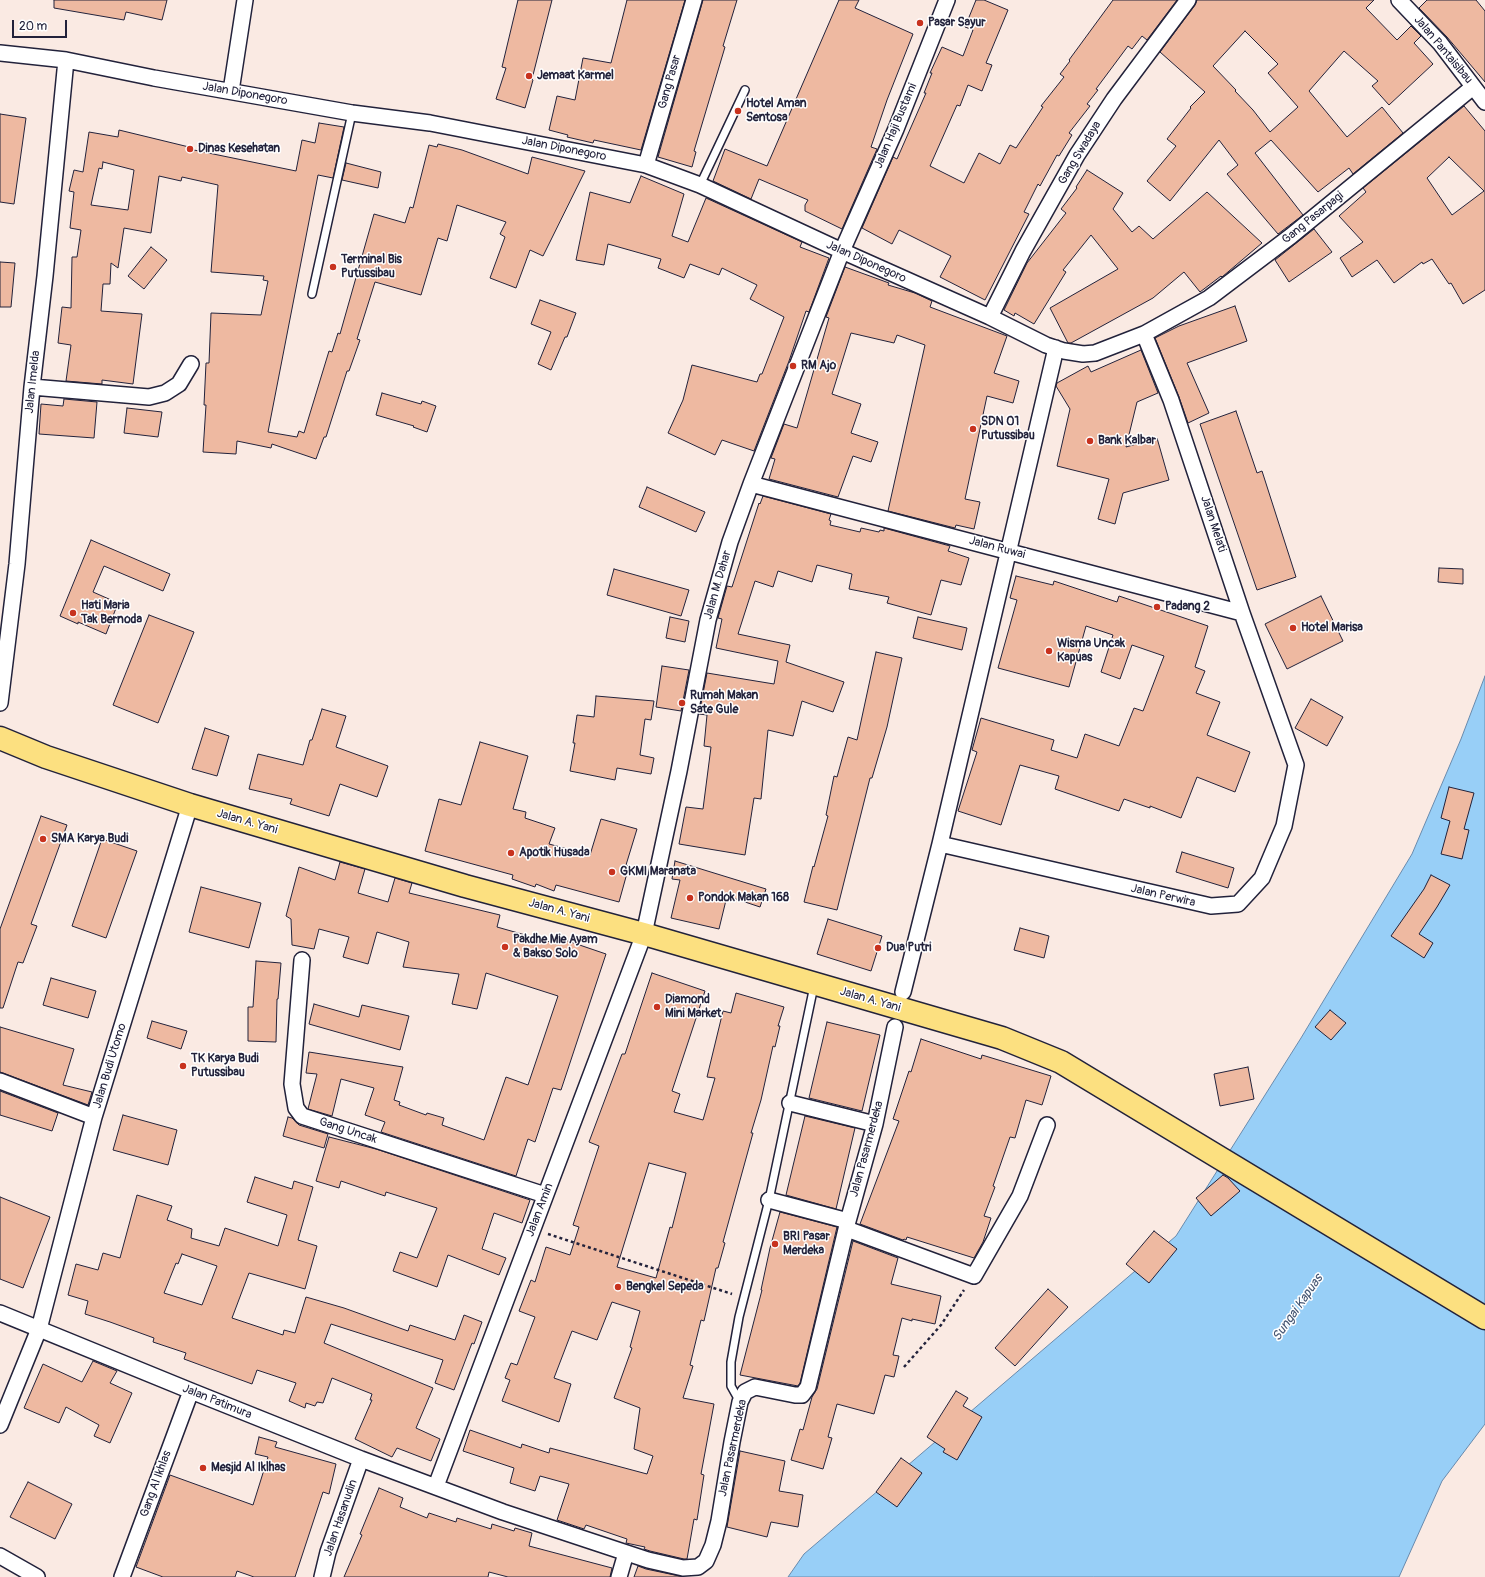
<!DOCTYPE html>
<html>
<head>
<meta charset="utf-8">
<style>
  body { margin:0 }
  #map { position:relative; width:1485px; height:1577px; overflow:hidden; background:#faeae3; font-family:Pangolin,sans-serif }
  canvas { display:block }
  .scale { position:absolute; left:12px; top:20px; width:55px; height:18px; box-sizing:border-box; border:2px solid #22223b; border-top:0; padding-left:5px; font-size:12px; line-height:14px; white-space:nowrap; color:#22223b; -webkit-text-stroke:3px #fff; paint-order:stroke }
</style>
</head>
<body>
<div id="map">
<canvas width="1485" height="1577"></canvas>
<div class="scale">20 m</div>
</div>
<script>
const c = document.querySelector('canvas').getContext('2d');
c.lineJoin = 'round';
function fill(path, color) {
  c.fillStyle = color;
  c.fill(path, 'evenodd');
}
function shape(rows) {
  const path = new Path2D();
  for (const r of rows) {
    path.moveTo(r[0], r[1]);
    for (let i = 2; i < r.length; i += 2) path.lineTo(r[i], r[i + 1]);
  }
  return path;
}
function strokePath(path, color, width, dash) {
  c.strokeStyle = color;
  c.lineWidth = width;
  c.lineCap = dash ? 'butt' : 'round';
  c.setLineDash(dash || []);
  c.stroke(path);
}
function label(font, color, halo, rows, align = 'center') {
  c.font = font + ' Pangolin,sans-serif';
  c.lineWidth = 3;
  c.setLineDash([]);
  c.textBaseline = 'middle';
  c.strokeStyle = halo;
  c.fillStyle = color;
  for (const [text, x, y, turn = 0] of rows) {
    c.save();
    c.translate(x, y);
    c.rotate((+turn || 0) * Math.PI / 180);
    c.textAlign = isNaN(turn) ? turn : align;
    if (halo) c.strokeText(text, 0, 0);
    c.fillText(text, 0, 0);
    c.restore();
  }
}
const water = shape([
  [1485,676,1485,1424,1442,1481,1399,1577,788,1577,804,1554,1176,1236,1301,1038,1412,854,1461,739,1485,676]
]);
fill(water, '#98cff7');
strokePath(water, '#698aac', 1);
const building = shape([
  [54,0,167,0,162,20,126,12,124,20,54,8,54,0],
  [518,0,552,0,532,79,533,80,525,108,496,99,506,68,502,67,518,0],
  [627,0,685,0,641,150,594,140,593,143,567,137,568,135,549,130,557,96,575,100,583,58,611,63,627,0],
  [703,0,737,0,723,46,725,47,694,151,696,152,692,167,658,157,703,0],
  [839,0,859,0,855,8,913,34,887,100,871,147,877,149,842,229,805,211,805,205,808,200,759,179,751,199,713,181,725,149,767,166,839,0],
  [976,0,984,0,1008,10,986,63,992,65,982,91,968,85,960,106,957,105,930,166,964,183,979,153,1000,164,1010,145,1016,148,1043,107,1041,106,1064,77,1060,74,1070,61,1069,60,1113,0,1177,0,1147,40,1142,36,1132,49,1128,46,1096,89,1098,90,1087,104,1090,106,1069,133,1072,135,1059,156,1057,155,1040,186,1038,184,1024,212,1029,214,985,300,940,277,951,256,899,230,892,244,862,228,893,157,897,159,926,93,924,93,932,73,930,73,942,47,963,56,973,30,965,27,976,0],
  [1197,0,1374,0,1366,8,1397,40,1411,26,1421,36,1414,43,1433,64,1389,105,1372,86,1378,81,1344,51,1309,91,1347,137,1382,107,1403,133,1353,174,1349,168,1318,192,1271,140,1255,153,1303,215,1278,234,1227,174,1238,165,1219,140,1170,201,1147,181,1176,146,1167,139,1191,108,1190,107,1205,92,1160,52,1195,5,1197,0],
  [1245,31,1278,64,1268,73,1298,107,1270,132,1253,110,1235,91,1236,90,1213,66,1245,31],
  [1427,0,1476,0,1485,11,1485,82,1447,37,1419,8,1427,0],
  [1464,106,1485,131,1485,290,1463,304,1451,283,1449,284,1432,259,1423,264,1422,262,1394,283,1377,260,1352,277,1340,258,1363,242,1339,216,1366,192,1363,188,1464,106],
  [1449,157,1484,191,1452,215,1427,178,1449,157],
  [0,114,26,118,14,204,0,202,0,114],
  [319,123,344,127,333,178,318,175,268,432,297,437,299,431,304,433,329,351,332,352,338,333,340,334,374,214,405,223,410,207,413,208,429,145,437,147,438,144,462,150,528,174,532,157,585,171,543,256,530,250,516,288,490,278,505,237,500,234,506,222,457,205,447,241,438,238,421,295,375,282,357,339,360,340,349,371,347,371,326,437,324,437,316,459,272,444,271,448,237,441,236,454,203,452,206,405,204,405,206,363,209,363,211,313,261,315,268,281,263,280,264,276,211,272,218,185,182,177,181,181,159,176,151,233,124,228,118,268,111,263,110,284,103,284,101,311,142,314,133,384,102,380,102,384,66,381,71,345,58,343,62,307,71,308,72,257,77,257,81,230,70,228,74,192,69,191,74,170,83,172,89,132,118,137,119,130,189,147,189,149,296,171,302,140,315,143,319,123],
  [103,162,134,170,128,210,91,205,99,168,102,169,103,162],
  [346,163,381,172,378,188,342,180,346,163],
  [1087,170,1123,193,1113,209,1132,232,1139,226,1153,239,1207,192,1262,243,1222,277,1221,276,1200,292,1184,272,1153,298,1071,343,1068,343,1050,308,1118,269,1091,235,1063,270,1066,272,1034,324,1015,313,1014,316,1004,310,1027,263,1066,213,1061,209,1077,188,1076,187,1087,170],
  [641,176,684,194,672,236,688,242,706,198,802,242,800,247,829,258,809,312,806,311,789,361,754,451,722,440,715,455,668,433,683,400,692,365,757,382,760,374,762,374,784,317,750,299,757,285,722,268,719,275,690,264,684,278,658,268,661,259,608,244,604,265,576,260,590,192,630,203,641,176],
  [1314,229,1332,252,1289,282,1275,260,1314,229],
  [151,247,167,260,144,289,128,276,151,247],
  [0,262,15,263,11,307,0,307,0,262],
  [845,267,889,283,888,285,915,293,932,301,930,307,1007,336,994,373,1019,381,1013,403,987,396,965,499,980,502,974,529,956,525,955,528,888,511,925,345,897,335,894,343,851,333,832,394,861,404,851,433,878,442,871,462,853,456,838,497,769,479,775,459,771,458,784,424,797,428,829,318,826,317,845,267],
  [540,300,576,313,567,337,565,337,551,370,538,364,551,332,531,324,540,300],
  [1235,306,1247,341,1187,363,1209,413,1188,423,1179,397,1155,338,1179,326,1235,306],
  [1141,350,1158,393,1137,402,1126,447,1157,438,1169,480,1123,493,1115,524,1098,519,1109,479,1057,466,1070,409,1056,386,1057,383,1088,366,1091,372,1141,350],
  [382,393,421,404,422,401,436,406,427,432,413,427,414,426,376,415,382,393],
  [64,399,97,402,94,438,39,434,41,404,63,406,64,399],
  [127,408,162,412,158,437,124,433,127,408],
  [1236,411,1257,473,1262,471,1296,577,1257,590,1200,424,1236,411],
  [647,487,705,512,696,532,639,507,647,487],
  [763,496,831,514,829,520,831,521,830,525,860,532,861,528,879,532,880,530,884,531,884,528,950,546,948,551,969,558,961,585,941,580,931,615,887,603,889,597,849,589,852,574,817,565,812,582,778,571,773,587,755,581,738,634,790,645,786,662,844,682,833,712,802,701,793,736,768,730,761,799,754,798,745,855,679,844,686,807,703,809,711,747,704,746,707,715,699,714,707,673,774,684,778,661,716,648,722,619,718,618,727,586,732,587,759,503,760,504,763,496],
  [91,540,170,574,163,591,104,566,93,592,118,603,106,634,78,622,78,624,60,616,91,540],
  [1439,568,1463,569,1463,584,1438,582,1439,568],
  [614,569,689,590,681,616,607,595,614,569],
  [1016,576,1053,585,1054,581,1117,602,1119,596,1208,626,1195,667,1205,671,1196,693,1220,702,1207,735,1250,752,1235,792,1197,777,1181,818,1150,806,1150,808,1124,799,1119,811,1055,789,1059,776,1020,765,1001,825,958,811,977,752,972,750,981,718,1054,740,1051,750,1077,758,1085,734,1119,746,1134,708,1143,711,1164,656,1132,645,1120,679,1101,672,1113,635,1086,626,1069,687,998,668,1017,600,1010,598,1016,576],
  [1321,596,1343,641,1287,669,1265,624,1321,596],
  [149,615,194,632,158,723,113,705,149,615],
  [670,617,689,621,685,642,666,638,670,617],
  [918,617,967,628,962,650,913,638,918,617],
  [876,652,902,658,887,727,872,778,870,778,837,910,804,902,813,866,814,867,828,816,826,815,834,776,837,777,848,737,857,740,876,652],
  [662,666,689,670,681,711,656,707,662,666],
  [596,696,654,701,651,720,645,719,640,755,654,758,651,774,617,768,615,780,570,771,575,743,573,743,577,715,594,717,596,696],
  [1311,699,1343,717,1327,746,1295,728,1311,699],
  [322,709,346,716,336,747,388,766,377,797,340,784,329,816,290,804,292,799,249,789,258,754,303,765,310,740,312,740,322,709],
  [205,728,229,736,217,776,192,769,205,728],
  [480,742,528,756,513,809,526,812,525,818,555,828,549,844,590,855,601,819,637,829,626,865,629,866,619,902,556,885,554,891,536,884,535,887,512,879,513,875,425,851,439,799,461,805,480,742],
  [1449,787,1474,793,1464,829,1469,830,1462,859,1441,854,1450,821,1441,818,1449,787],
  [41,816,67,825,31,924,37,926,23,963,18,962,3,1008,0,1008,0,929,41,816],
  [102,839,137,851,106,938,72,926,102,839],
  [1182,852,1234,868,1228,888,1176,872,1182,852],
  [675,861,766,889,760,907,727,896,719,929,671,918,680,880,672,879,675,861],
  [340,862,365,869,358,893,388,902,395,878,412,883,409,893,500,915,497,927,557,944,559,938,606,954,561,1090,553,1088,535,1142,528,1139,516,1176,381,1132,385,1122,365,1115,374,1088,341,1079,332,1116,308,1109,317,1074,306,1073,309,1052,403,1067,394,1100,400,1102,399,1105,426,1115,427,1113,444,1118,442,1125,484,1140,506,1077,528,1085,558,996,486,973,477,1009,452,1004,459,974,403,967,409,942,377,932,368,964,343,957,349,937,319,929,314,949,292,945,291,919,286,916,299,867,335,880,340,862],
  [1431,875,1450,885,1437,907,1419,934,1433,943,1424,958,1391,936,1424,889,1431,875],
  [201,887,261,903,249,948,189,932,201,887],
  [828,919,882,936,871,971,817,954,828,919],
  [1020,928,1049,936,1044,958,1014,950,1020,928],
  [256,961,281,963,278,999,277,999,276,1042,248,1041,248,1007,253,1007,256,961],
  [652,973,705,991,672,1091,680,1094,674,1112,703,1120,715,1078,707,1077,723,1011,731,1013,736,993,784,1007,778,1026,780,1026,775,1047,773,1046,761,1100,751,1133,753,1133,723,1242,725,1243,718,1268,716,1268,704,1321,701,1320,690,1365,693,1366,683,1398,714,1404,701,1474,704,1475,697,1520,694,1519,687,1559,684,1559,650,1551,644,1549,645,1547,626,1543,627,1539,586,1525,584,1529,557,1520,569,1484,540,1476,535,1491,510,1483,514,1468,463,1451,470,1430,521,1448,522,1444,549,1453,550,1448,647,1474,653,1456,634,1449,640,1408,614,1398,632,1348,630,1347,640,1311,612,1302,597,1340,572,1331,554,1378,571,1384,559,1422,502,1401,510,1380,505,1378,511,1363,517,1365,535,1317,519,1311,531,1280,535,1282,546,1247,570,1255,579,1227,573,1225,599,1146,589,1142,622,1054,625,1054,652,973],
  [649,1163,686,1173,672,1228,670,1227,656,1278,617,1267,649,1163],
  [51,978,96,991,88,1018,43,1005,51,978],
  [314,1004,359,1017,362,1005,409,1016,400,1050,309,1024,314,1004],
  [1330,1010,1346,1023,1331,1040,1315,1027,1330,1010],
  [152,1021,187,1031,181,1049,147,1038,152,1021],
  [827,1022,880,1035,862,1111,809,1098,827,1022],
  [0,1027,74,1049,63,1085,92,1092,88,1105,0,1072,0,1027],
  [921,1039,981,1059,982,1055,1051,1076,1042,1105,1026,1100,1015,1138,1010,1137,993,1186,995,1187,984,1216,991,1218,983,1242,974,1258,907,1237,906,1240,904,1239,903,1240,860,1224,899,1121,893,1119,909,1071,911,1072,921,1039],
  [1248,1067,1254,1099,1220,1106,1214,1074,1248,1067],
  [0,1091,58,1113,52,1131,0,1115,0,1091],
  [123,1115,177,1130,168,1165,113,1150,123,1115],
  [805,1116,855,1128,836,1209,786,1195,805,1116],
  [288,1117,292,1118,299,1125,328,1134,324,1148,283,1136,288,1117],
  [329,1137,376,1149,530,1200,522,1223,494,1213,482,1249,506,1258,499,1275,448,1255,437,1287,393,1271,400,1252,417,1258,437,1208,386,1192,385,1196,341,1181,339,1188,316,1181,329,1137],
  [1223,1175,1228,1178,1240,1191,1211,1216,1196,1198,1223,1175],
  [255,1177,292,1189,294,1181,313,1187,298,1240,317,1246,305,1289,249,1273,232,1318,283,1335,284,1330,295,1333,306,1297,344,1308,408,1331,410,1325,455,1340,464,1315,482,1322,474,1344,472,1343,454,1390,435,1383,443,1360,331,1324,324,1343,433,1388,416,1428,440,1439,431,1461,397,1448,392,1457,355,1439,372,1400,370,1400,372,1394,332,1378,323,1403,317,1402,315,1406,306,1403,305,1408,289,1401,296,1383,257,1370,252,1384,184,1359,186,1353,153,1342,154,1338,110,1322,85,1314,88,1301,68,1295,76,1264,98,1270,103,1253,120,1258,137,1195,172,1206,167,1220,192,1229,191,1238,219,1246,225,1228,278,1246,287,1215,247,1202,255,1177],
  [182,1254,217,1266,202,1305,164,1293,176,1263,178,1264,182,1254],
  [0,1197,50,1217,23,1288,0,1279,0,1197],
  [780,1212,837,1227,800,1383,798,1386,740,1375,762,1290,761,1290,770,1248,780,1212],
  [1154,1231,1177,1249,1149,1283,1126,1264,1154,1231],
  [853,1241,898,1258,891,1284,941,1296,935,1324,912,1319,912,1321,902,1318,893,1355,899,1356,894,1377,885,1375,874,1414,837,1404,828,1437,832,1438,823,1469,791,1460,800,1429,803,1430,812,1397,817,1389,853,1241],
  [1048,1289,1068,1307,1015,1366,995,1348,1048,1289],
  [93,1361,117,1371,110,1383,132,1393,110,1443,94,1436,99,1425,66,1407,59,1423,24,1408,43,1364,82,1382,93,1361],
  [956,1391,968,1398,963,1406,982,1417,957,1460,943,1452,945,1449,927,1437,956,1391],
  [259,1437,277,1442,275,1447,336,1464,329,1494,323,1492,295,1577,254,1577,237,1571,235,1577,163,1577,136,1567,170,1475,253,1505,268,1457,255,1454,259,1437],
  [740,1451,785,1461,779,1491,803,1495,798,1527,771,1522,767,1537,727,1527,740,1451],
  [901,1458,922,1473,897,1507,876,1492,901,1458],
  [28,1482,72,1504,55,1539,10,1517,28,1482],
  [379,1488,403,1498,400,1507,427,1518,429,1513,456,1522,457,1518,491,1529,492,1524,514,1531,515,1528,532,1533,529,1546,612,1568,610,1577,508,1577,489,1572,488,1577,344,1577,362,1535,360,1534,379,1488],
  [638,1566,646,1569,684,1577,634,1577,638,1566]
]);
fill(building, '#eeb9a1');
strokePath(building, '#22223b', 1);
const lane = shape([
  [700,185,745,90],
  [312,294,352,113],
  [740,1402,731,1386,731,1362,739,1317,769,1200,814,986]
]);
const street = shape([
  [1399,0,1440,43,1485,102],
  [0,53,66,60,154,78,352,113,430,123,646,165,700,185,842,251,990,317,1046,345,1064,351,1083,354,1095,353,1144,334,1171,400,1242,613,1296,765,1284,826,1262,878,1238,904,1211,906,940,844],
  [231,91,245,0],
  [646,165,694,0],
  [990,317,1023,251,1077,155,1114,99,1188,0],
  [1144,334,1209,298,1291,236,1473,87],
  [32,387,149,397,165,393,179,384,191,364],
  [751,484,1242,613],
  [0,703,17,564,32,387,45,276,66,60],
  [302,960,292,1084,296,1108,302,1116,545,1195],
  [903,992,940,844,1056,348],
  [0,1081,94,1117],
  [790,1103,875,1124],
  [769,1200,848,1221],
  [847,1229,974,1276,1020,1196,1047,1125],
  [0,1313,191,1391,361,1459,503,1512,648,1560,683,1568,698,1567,706,1561,713,1545,719,1521,732,1442,740,1402,745,1392,755,1387,795,1395,802,1395,808,1387,848,1221,875,1124,895,1027],
  [0,1425,39,1329,94,1117,190,805],
  [436,1486,644,934,679,771,708,620,730,542,751,484,842,251,896,129,947,0],
  [0,1556,37,1577],
  [122,1577,191,1391],
  [322,1577,328,1552,361,1459],
  [619,1577,626,1553]
]);
const highway = shape([
  [0,738,46,757,190,805,465,886,644,934,1002,1038,1061,1062,1485,1318]
]);
strokePath(lane, '#22223b', 10);
strokePath(street, '#22223b', 18);
strokePath(highway, '#22223b', 25);
strokePath(shape([
  [548,1234,732,1294],
  [904,1367,941,1325,964,1290]
]), '#22223b', 2.5, [3, 3]);
strokePath(lane, '#fff', 7);
strokePath(street, '#fff', 15);
strokePath(highway, '#fce080', 22);
for (const [x, y, r, color] of [
  [920,23,4,"#c8321e"],
  [529,76,4,"#c8321e"],
  [738,111,4,"#c8321e"],
  [190,149,4,"#c8321e"],
  [333,267,4,"#c8321e"],
  [793,366,4,"#c8321e"],
  [973,429,4,"#c8321e"],
  [1090,441,4,"#c8321e"],
  [1157,607,4,"#c8321e"],
  [73,613,4,"#c8321e"],
  [1293,628,4,"#c8321e"],
  [1049,651,4,"#c8321e"],
  [682,703,4,"#c8321e"],
  [43,839,4,"#c8321e"],
  [511,853,4,"#c8321e"],
  [612,872,4,"#c8321e"],
  [690,898,4,"#c8321e"],
  [505,947,4,"#c8321e"],
  [878,948,4,"#c8321e"],
  [657,1007,4,"#c8321e"],
  [183,1066,4,"#c8321e"],
  [775,1244,4,"#c8321e"],
  [618,1287,4,"#c8321e"],
  [203,1468,4,"#c8321e"]
]) {
  const dot = new Path2D();
  dot.arc(x, y, r, 0, 2 * Math.PI);
  c.fillStyle = color;
  c.fill(dot);
  strokePath(dot, '#fff', 1.5);
}
label('bold 12px', '#22223b', '#fff', [
  ["Pasar Sayur",928,23],
  ["Jemaat Karmel",537,76],
  ["Hotel Aman",746,104],
  ["Sentosa",746,118],
  ["Dinas Kesehatan",198,149],
  ["Terminal Bis",341,260],
  ["Putussibau",341,274],
  ["RM Ajo",801,366],
  ["SDN 01",981,422],
  ["Putussibau",981,436],
  ["Bank Kalbar",1098,441],
  ["Hati Maria",81,606],
  ["Tak Bernoda",81,620],
  ["Padang 2",1165,607],
  ["Hotel Marisa",1301,628],
  ["Wisma Uncak",1057,644],
  ["Kapuas",1057,658],
  ["Rumah Makan",690,696],
  ["Sate Gule",690,710],
  ["SMA Karya Budi",51,839],
  ["Apotik Husada",519,853],
  ["GKMI Maranata",620,872],
  ["Pondok Makan 168",698,898],
  ["Pakdhe Mie Ayam",513,940],
  ["& Bakso Solo",513,954],
  ["Dua Putri",886,948],
  ["Diamond",665,1000],
  ["Mini Market",665,1014],
  ["TK Karya Budi",191,1059],
  ["Putussibau",191,1073],
  ["BRI Pasar",783,1237],
  ["Merdeka",783,1251],
  ["Bengkel Sepeda",626,1287],
  ["Mesjid Al Iklhas",211,1468]
], 'left');
label('12px', '#22223b', '#fff', [
  ["Jalan Pantaisibau",1443,50,50],
  ["Gang Pasar",670,82,-74],
  ["Jalan Diponegoro",245,94,10],
  ["Jalan Haji Bustami",896,126,-67],
  ["Jalan Diponegoro",564,149,11],
  ["Gang Swadaya",1080,153,-59],
  ["Gang Pasarpagi",1313,218,-39],
  ["Jalan Diponegoro",866,262,24],
  ["Jalan Imelda",33,382,-84],
  ["Jalan Melati",1213,524,72],
  ["Jalan Ruwai",997,548,15],
  ["Jalan M. Dahar",718,585,-74],
  ["Jalan A. Yani",247,822,16],
  ["Jalan Perwira",1163,896,13],
  ["Jalan A. Yani",559,911,15],
  ["Jalan A. Yani",870,1000,16],
  ["Jalan Budi Utomo",110,1066,-73],
  ["Gang Uncak",348,1131,18],
  ["Jalan Pasarmerdeka",867,1149,-75],
  ["Jalan Amin",540,1210,-69],
  ["Jalan Patimura",217,1402,22],
  ["Jalan Pasarmerdeka",733,1448,-78],
  ["Gang Al Ikhlas",156,1484,-70],
  ["Jalan Hasanudin",341,1518,-71]
]);
label('italic 13px', '#455673', '#fff', [
  ["Sungai Kapuas",1298,1308,-55]
]);
</script>
</body>
</html>
